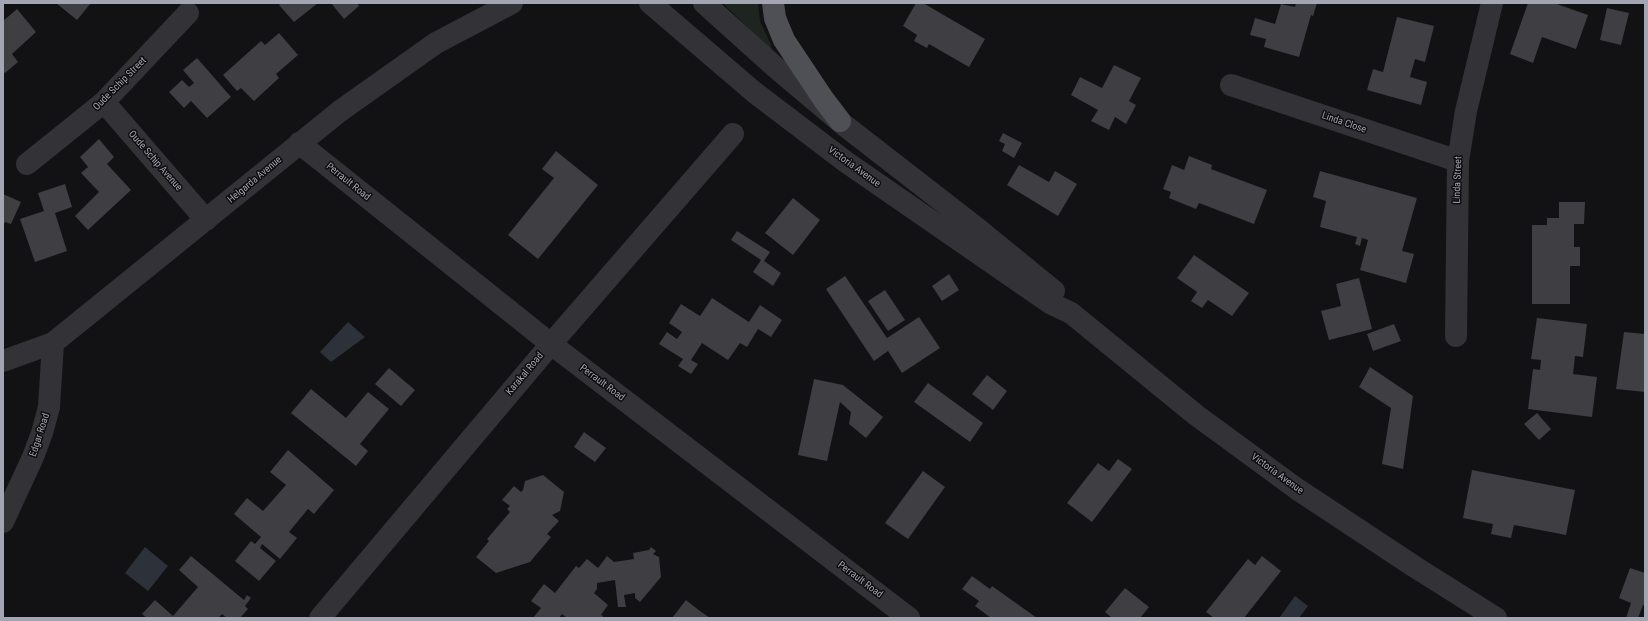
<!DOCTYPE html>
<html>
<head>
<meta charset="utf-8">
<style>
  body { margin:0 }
  #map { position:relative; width:1648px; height:621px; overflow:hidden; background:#121113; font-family:"Roboto Condensed",sans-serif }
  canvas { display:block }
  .frame { position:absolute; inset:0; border:4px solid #a4a5b2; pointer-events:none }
</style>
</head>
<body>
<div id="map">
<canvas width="1648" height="621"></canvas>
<div class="frame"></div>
</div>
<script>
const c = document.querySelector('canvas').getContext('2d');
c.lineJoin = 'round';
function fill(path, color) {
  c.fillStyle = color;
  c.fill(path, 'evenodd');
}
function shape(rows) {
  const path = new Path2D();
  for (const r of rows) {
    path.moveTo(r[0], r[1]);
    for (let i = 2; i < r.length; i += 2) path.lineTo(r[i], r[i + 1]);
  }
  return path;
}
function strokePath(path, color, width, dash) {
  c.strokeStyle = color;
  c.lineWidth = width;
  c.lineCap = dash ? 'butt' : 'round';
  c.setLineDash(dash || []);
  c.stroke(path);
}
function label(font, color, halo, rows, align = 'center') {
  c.font = font + ' "Roboto Condensed",sans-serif';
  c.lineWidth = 3;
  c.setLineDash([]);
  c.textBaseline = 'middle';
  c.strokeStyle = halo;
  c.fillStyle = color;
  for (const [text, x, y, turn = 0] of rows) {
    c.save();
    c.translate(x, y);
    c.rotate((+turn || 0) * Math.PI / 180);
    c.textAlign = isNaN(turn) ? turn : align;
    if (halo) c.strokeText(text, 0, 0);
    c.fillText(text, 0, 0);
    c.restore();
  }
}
fill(shape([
  [723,3,758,3,760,21,771,45,772,52]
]), '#1e2520');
fill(shape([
  [348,322,365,337,331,362,320,352],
  [145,547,168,566,148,591,125,573],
  [1295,596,1308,606,1299,618,1279,618]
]), '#2c313a');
fill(shape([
  [56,3,91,3,77,20],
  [282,3,318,3,294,22,279,5],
  [331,3,357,3,359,6,344,19],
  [916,3,923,3,985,39,969,67,929,44,927,48,914,41,917,35,903,26],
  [1296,3,1317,3,1313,16,1311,15,1299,57,1264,47,1266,39,1250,35,1255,18,1275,24,1281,4,1295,7],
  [1528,3,1554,3,1588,15,1576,49,1542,37,1533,63,1510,54],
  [1607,8,1629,13,1621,45,1600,40],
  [17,9,36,32,12,54,18,62,5,73,3,71,3,21],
  [1397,17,1434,26,1425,62,1415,59,1410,77,1427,82,1421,105,1367,90,1373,69,1383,72],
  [279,33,298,55,276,74,279,78,254,101,241,88,237,91,223,75,261,41,265,45],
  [197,58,231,97,207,118,191,101,184,108,169,92,182,80,189,87,194,83,183,70],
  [1114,65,1141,78,1129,101,1136,105,1126,124,1115,117,1109,130,1091,121,1098,110,1071,95,1080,77,1102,88],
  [1003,133,1022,143,1014,158,1002,151,1005,144,999,141],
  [99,139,114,157,107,164,131,190,88,230,75,216,99,192,81,173,88,167,80,157],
  [556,151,598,185,538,259,508,235,554,178,542,169],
  [1189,156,1212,165,1211,169,1267,190,1254,224,1199,203,1196,209,1169,198,1171,192,1163,189,1172,165,1184,170],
  [1019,165,1049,182,1055,171,1077,184,1058,216,1007,185],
  [1320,171,1417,198,1402,251,1414,254,1406,283,1360,270,1368,240,1362,238,1360,246,1355,244,1357,237,1320,227,1326,201,1313,197],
  [65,184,72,207,55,213,67,251,35,262,20,219,44,211,38,193],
  [3,194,21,202,11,224,5,222,3,226],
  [793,198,820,220,793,255,765,233],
  [1559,202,1585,202,1584,224,1574,224,1574,247,1580,247,1580,266,1570,266,1570,304,1532,304,1532,225,1547,225,1547,218,1559,218],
  [737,231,770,252,764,261,781,273,773,286,753,272,761,260,731,240],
  [1194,255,1249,293,1232,316,1208,300,1202,308,1191,301,1197,292,1177,278],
  [949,274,959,290,942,301,932,286],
  [845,276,887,338,919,317,940,348,902,373,888,351,874,361,826,289],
  [1359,278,1372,329,1329,340,1321,311,1341,306,1336,284],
  [885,290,905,320,888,331,868,301],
  [712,298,749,322,760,305,782,320,771,337,758,329,747,347,740,343,728,360,702,343,691,360,698,364,691,374,678,366,683,359,659,344,667,332,677,339,682,332,669,323,681,304,700,316],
  [1537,318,1587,324,1583,357,1575,356,1573,374,1597,377,1592,417,1528,409,1533,369,1540,370,1541,360,1531,359],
  [1394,324,1401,341,1373,351,1367,334],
  [1624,332,1645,334,1645,392,1616,389],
  [1370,367,1413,396,1403,469,1382,464,1391,408,1359,387],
  [389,368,415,390,401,406,375,384],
  [987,375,1007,391,993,410,972,394],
  [814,379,843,385,883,417,866,438,849,424,851,412,840,402,827,461,798,455],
  [928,383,983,423,970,442,914,402],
  [311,389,346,418,368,392,389,409,360,444,368,451,356,466,291,413],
  [1537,413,1551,429,1539,440,1524,424],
  [584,432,606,448,595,462,574,447],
  [288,450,334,490,314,514,308,509,289,532,297,538,280,559,262,544,260,548,276,561,259,581,235,561,251,541,255,544,261,537,234,514,247,498,263,511,286,485,270,472],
  [1118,459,1132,469,1092,522,1067,503,1098,463,1109,471],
  [1472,470,1575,490,1566,535,1514,525,1511,538,1491,534,1493,524,1463,518],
  [923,471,945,487,908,539,885,523],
  [543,475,564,492,560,511,552,515,559,521,547,534,551,537,530,562,496,573,476,557,489,541,487,539,510,512,507,509,510,506,502,500,514,486,521,492,523,490,525,481],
  [651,547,656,551,653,554,659,557,661,577,640,602,635,598,635,593,624,595,626,607,618,607,615,580,597,583,597,589,594,593,608,605,601,615,603,616,602,618,567,618,562,614,559,618,533,618,541,608,531,601,544,584,555,593,576,566,579,568,587,559,598,568,607,556,614,562,634,559,633,553,649,550],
  [191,556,244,600,247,595,251,598,245,606,248,609,240,618,227,618,222,614,218,618,147,618,142,614,155,600,173,616,198,587,179,570],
  [1262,556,1281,571,1244,618,1214,618,1206,612,1248,559,1255,565],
  [1630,568,1645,573,1645,606,1643,605,1638,618,1626,618,1631,603,1619,598],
  [972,576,990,589,992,586,1037,618,991,618,975,606,979,601,962,589],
  [1125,588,1149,607,1140,618,1112,618,1105,612],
  [686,600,700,611,710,618,672,618]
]), '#3e3e43');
strokePath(shape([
  [650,3,754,92,846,162,1050,303,1071,313,1196,415,1297,489,1415,567,1496,618],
  [704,3,774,66,844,125,978,229,1054,291],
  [1231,85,1458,161],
  [104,102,206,220],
  [299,143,551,344,909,618],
  [27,164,104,102,188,13],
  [1456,336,1458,161,1466,111,1492,3],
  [3,361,53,343,340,111,436,43,512,3],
  [3,522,33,457,42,433,49,407,53,343],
  [320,618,551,344,733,134]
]), '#333337', 22);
strokePath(shape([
  [773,3,775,18,784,40,824,100,840,121]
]), '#4f4f56', 22);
label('10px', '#a4a5b2', '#0d0c0e', [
  ["Oude Schip Street",120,84,-45],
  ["Linda Close",1344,123,19],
  ["Oude Schip Avenue",155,161,49],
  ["Victoria Avenue",854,167,36],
  ["Helgarda Avenue",255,180,-40],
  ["Linda Street",1458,180,-88],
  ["Perrault Road",348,182,39],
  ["Karakal Road",525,374,-50],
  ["Perrault Road",602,383,37],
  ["Edgar Road",40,435,-72],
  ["Victoria Avenue",1277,474,36],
  ["Perrault Road",860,580,37]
]);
</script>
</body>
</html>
